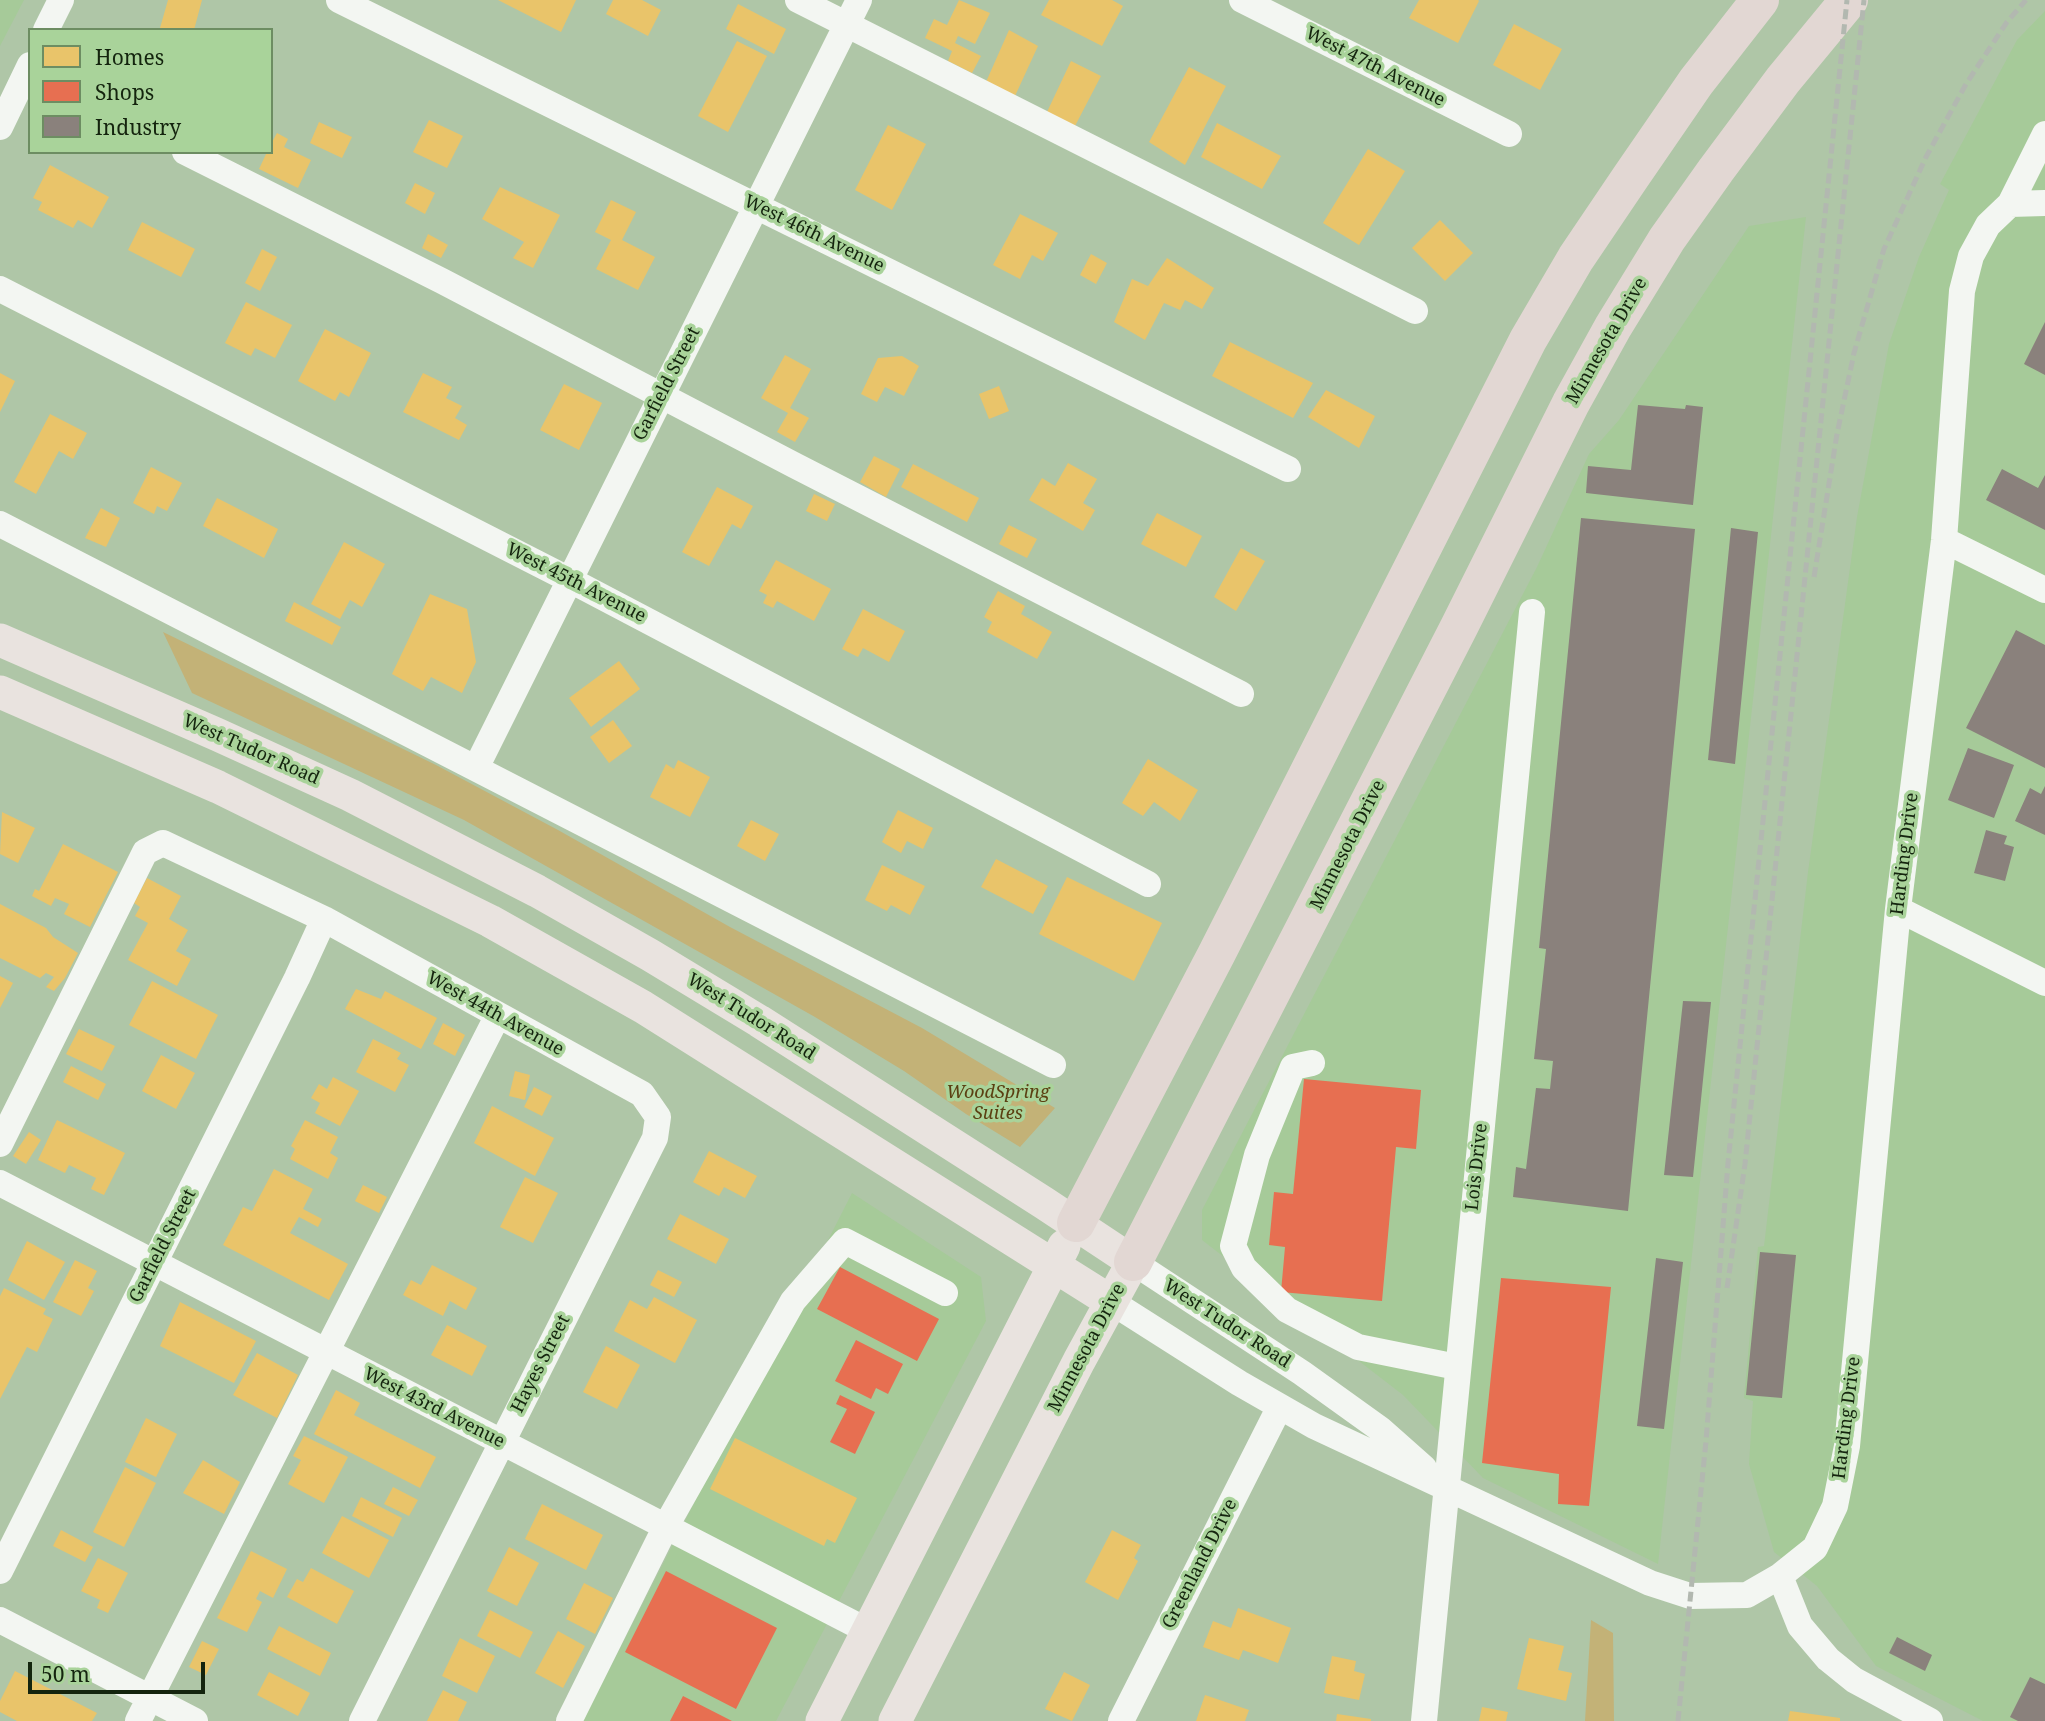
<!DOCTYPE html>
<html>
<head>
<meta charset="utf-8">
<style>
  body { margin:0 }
  #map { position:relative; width:2045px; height:1721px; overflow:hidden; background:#afc6a7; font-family:"Noto Serif",serif }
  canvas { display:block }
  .legend { position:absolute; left:28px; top:28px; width:245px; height:126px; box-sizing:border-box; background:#a9d39a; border:2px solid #6d8d62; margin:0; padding:9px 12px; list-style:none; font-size:21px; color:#14240e }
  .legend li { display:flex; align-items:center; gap:14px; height:35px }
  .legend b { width:35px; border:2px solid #6d8d62 }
  .scale { position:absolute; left:28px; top:1662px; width:177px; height:32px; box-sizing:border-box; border:4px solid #14240e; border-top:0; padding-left:9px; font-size:21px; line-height:24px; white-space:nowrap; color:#14240e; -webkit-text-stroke:5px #a9d39a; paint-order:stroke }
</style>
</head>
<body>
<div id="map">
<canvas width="2045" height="1721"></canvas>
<ul class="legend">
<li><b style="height:19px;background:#e9c46a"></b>Homes</li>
<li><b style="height:19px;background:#e76f51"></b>Shops</li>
<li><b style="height:19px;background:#8a817c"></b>Industry</li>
</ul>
<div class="scale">50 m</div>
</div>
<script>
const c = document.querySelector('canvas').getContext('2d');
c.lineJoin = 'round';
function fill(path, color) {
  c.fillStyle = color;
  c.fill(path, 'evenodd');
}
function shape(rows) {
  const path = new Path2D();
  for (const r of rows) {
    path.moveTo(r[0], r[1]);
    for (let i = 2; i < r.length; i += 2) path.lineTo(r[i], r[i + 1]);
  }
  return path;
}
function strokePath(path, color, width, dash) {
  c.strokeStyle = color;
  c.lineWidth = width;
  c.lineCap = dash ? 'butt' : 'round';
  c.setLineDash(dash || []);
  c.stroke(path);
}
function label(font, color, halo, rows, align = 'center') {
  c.font = font + ' "Noto Serif",serif';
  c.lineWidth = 7;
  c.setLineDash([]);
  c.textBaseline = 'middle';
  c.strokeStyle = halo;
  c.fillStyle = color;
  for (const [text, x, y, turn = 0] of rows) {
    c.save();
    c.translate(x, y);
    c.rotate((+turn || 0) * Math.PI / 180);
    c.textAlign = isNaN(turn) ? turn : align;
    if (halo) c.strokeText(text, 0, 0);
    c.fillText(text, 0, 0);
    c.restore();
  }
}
fill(shape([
  [0,0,24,0,0,46],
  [2045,11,2045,1721,1983,1721,1876,1666,1817,1586,1774,1552,1749,1464,1753,1401,1744,1398,1758,1247,1764,1246,1808,872,1849,575,1857,517,1889,344,1919,257,1949,190,1940,184,2017,40],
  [1806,217,1658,1564,1483,1478,1403,1395,1202,1240,1202,1210,1537,567,1589,454,1619,420,1749,226],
  [852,1193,981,1277,986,1321,776,1721,583,1721]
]), '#a6ca99');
fill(shape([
  [163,632,436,765,558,830,730,927,922,1028,1055,1108,1020,1147,966,1114,904,1071,815,1017,464,820,192,693],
  [1591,1620,1613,1633,1614,1721,1585,1721]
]), '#c3b277');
fill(shape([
  [168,0,202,0,194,30,160,28],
  [498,0,576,0,561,32],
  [613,0,642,0,661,10,648,36,606,14],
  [959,0,990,13,975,44,958,36,955,43,981,56,972,73,948,61,952,51,925,38,934,19,947,25],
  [1049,0,1112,0,1123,6,1102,46,1041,15],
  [1419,0,1478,0,1479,1,1458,43,1409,18],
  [738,4,786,29,774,54,726,29],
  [1514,24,1562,49,1540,90,1493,65],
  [1009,30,1038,46,1015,96,986,82],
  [737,41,767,56,728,132,698,116],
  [1071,61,1101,76,1075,126,1047,112],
  [1189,67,1226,86,1185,165,1149,142],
  [429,120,463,136,447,168,413,152],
  [319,122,352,137,342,158,310,143],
  [1217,123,1281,156,1262,189,1201,157],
  [888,125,926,144,892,210,855,190],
  [277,133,288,139,284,147,311,160,298,188,259,169,267,152,271,152,271,144],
  [1368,149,1405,171,1359,245,1323,223],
  [50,165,109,197,92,228,78,220,73,228,38,210,42,202,33,198],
  [415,183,435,193,425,214,405,203],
  [500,187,560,215,533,268,513,258,524,242,482,219],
  [611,200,636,212,622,240,655,257,638,290,596,269,611,240,595,232],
  [1020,214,1058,233,1043,261,1032,255,1020,279,993,265],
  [1440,220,1473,253,1445,281,1412,248],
  [142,222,195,249,181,277,128,250],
  [428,234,448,245,441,258,422,248],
  [262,249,277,257,260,291,245,283],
  [1091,254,1107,263,1096,284,1080,275],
  [1167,258,1214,288,1202,309,1185,300,1180,310,1164,303,1145,340,1114,322,1132,279,1148,286],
  [246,302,292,325,275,358,255,348,251,356,225,343],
  [325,329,371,353,349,397,340,392,335,401,298,381],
  [1230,342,1313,383,1293,418,1212,376],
  [785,355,811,369,790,408,809,418,795,442,777,432,788,413,761,398],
  [902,356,919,366,904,396,885,387,877,402,861,394,878,358],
  [0,373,15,381,0,412],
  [423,373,452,387,446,398,462,406,455,418,467,425,459,440,403,412],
  [564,384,602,403,579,450,540,430],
  [999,386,1009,411,989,419,979,394],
  [1326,390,1375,416,1359,448,1308,417],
  [50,414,87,433,73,459,59,451,36,494,14,482],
  [874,456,900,469,886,497,860,482],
  [1068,463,1097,479,1083,503,1095,510,1083,531,1029,500,1042,478,1055,486],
  [913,464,979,498,967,522,901,487],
  [151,467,182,483,167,511,157,506,154,514,133,503],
  [717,487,753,506,741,529,732,524,709,566,682,552],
  [814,494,835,504,827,521,806,511],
  [217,498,278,529,264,558,203,526],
  [101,508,120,518,106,547,85,538],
  [1157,513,1202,536,1186,567,1141,544],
  [1009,525,1037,539,1027,558,999,544],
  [344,542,385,564,362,607,350,600,340,619,311,604],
  [1241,548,1265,561,1236,611,1214,597],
  [776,560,831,589,814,621,777,601,773,608,763,603,767,595,759,591],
  [998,591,1025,606,1021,614,1052,632,1037,659,987,632,992,622,984,617],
  [430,594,467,609,476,662,462,693,431,677,423,691,392,674],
  [294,602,341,627,332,645,285,621],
  [863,609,905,631,889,662,863,648,858,657,842,649],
  [619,661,640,689,591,727,569,698],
  [613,720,632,746,609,763,590,737],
  [1148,759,1198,790,1180,821,1154,802,1143,816,1122,803],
  [678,760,710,777,690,817,650,797,666,764,674,769],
  [898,810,933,828,923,849,907,841,901,853,882,842],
  [2,812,35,828,18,863,0,854],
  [751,820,779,834,765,861,737,846],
  [63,844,118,872,90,927,64,914,69,904,55,898,51,906,32,896,35,889,39,891],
  [996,859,1048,886,1033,914,981,887],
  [882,865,925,886,910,915,891,905,887,911,865,900],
  [1067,877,1162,923,1134,981,1039,934],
  [147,878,181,896,169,919,188,930,176,951,191,959,177,986,128,960,148,923,135,916,140,907,134,903],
  [0,904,46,928,53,937,78,953,65,978,54,991,46,987,54,977,46,973,40,978,0,958],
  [0,976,13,983,0,1008],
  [152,981,218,1015,196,1059,129,1025],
  [356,989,381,999,385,991,437,1018,421,1049,345,1009],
  [443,1023,465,1035,455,1056,433,1044],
  [79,1029,115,1046,102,1071,66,1054],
  [373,1039,401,1053,397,1059,409,1065,395,1092,356,1072],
  [161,1055,195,1073,176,1109,142,1091],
  [71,1066,106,1084,98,1100,63,1082],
  [515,1071,530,1075,525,1100,509,1096],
  [333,1077,359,1091,340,1126,315,1113,320,1103,311,1098,319,1084,327,1089],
  [534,1087,552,1096,542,1116,524,1107],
  [492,1106,554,1138,535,1176,474,1143],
  [57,1120,125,1153,104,1195,91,1189,96,1178,69,1165,65,1173,38,1160],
  [305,1120,338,1137,330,1153,338,1158,328,1179,290,1159,295,1149,291,1146],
  [29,1132,41,1140,26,1164,13,1156],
  [709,1151,757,1176,745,1198,724,1187,719,1196,693,1182],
  [274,1169,313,1189,303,1209,322,1219,318,1227,299,1217,290,1233,348,1264,329,1300,223,1245,243,1207,252,1211],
  [525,1177,558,1193,533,1243,500,1227],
  [363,1185,387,1197,379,1213,355,1201],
  [680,1214,729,1239,716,1264,667,1239],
  [27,1241,65,1262,44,1300,8,1280],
  [75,1260,97,1271,88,1288,94,1291,81,1316,53,1302],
  [432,1265,477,1288,466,1310,450,1301,443,1316,403,1295,411,1280,421,1285],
  [658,1270,682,1282,674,1297,650,1285],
  [4,1288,46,1309,43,1314,53,1319,37,1352,27,1347,0,1399,0,1296],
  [654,1297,697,1320,675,1363,614,1331,630,1300,647,1309],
  [180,1302,256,1341,234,1383,160,1346],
  [447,1325,487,1346,472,1376,431,1355],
  [606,1346,640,1365,617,1409,583,1392],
  [257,1353,298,1375,277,1418,233,1395],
  [336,1390,360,1403,354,1415,436,1457,420,1488,314,1434],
  [146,1418,177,1434,156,1477,125,1462],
  [304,1436,348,1457,324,1503,288,1484,301,1460,293,1456],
  [735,1438,857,1498,835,1543,827,1539,824,1546,710,1489],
  [203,1460,240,1482,224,1514,183,1493],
  [125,1467,156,1483,124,1547,93,1532],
  [393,1487,418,1500,409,1516,384,1504],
  [361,1497,402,1518,393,1537,352,1516],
  [542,1504,603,1535,586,1570,525,1539],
  [342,1516,389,1540,369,1578,322,1553],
  [61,1530,93,1547,85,1562,53,1546],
  [1112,1530,1141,1545,1134,1558,1138,1561,1118,1600,1085,1582],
  [509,1547,539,1563,517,1606,487,1591],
  [251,1551,287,1569,273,1598,260,1591,256,1599,262,1602,247,1632,217,1618],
  [98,1558,128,1573,108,1613,97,1608,100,1600,81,1591],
  [311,1568,354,1591,337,1624,287,1597,297,1579,303,1582],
  [584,1583,613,1598,595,1634,566,1619],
  [1238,1608,1291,1628,1278,1663,1243,1650,1239,1660,1203,1647,1213,1621,1231,1628],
  [490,1610,533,1632,520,1658,477,1636],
  [279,1626,331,1653,320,1676,267,1649],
  [558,1631,585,1646,563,1688,535,1673],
  [460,1638,495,1656,477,1693,442,1676],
  [1529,1638,1564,1646,1558,1670,1572,1673,1566,1701,1517,1689],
  [202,1641,219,1649,206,1675,189,1667],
  [1332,1656,1356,1661,1354,1671,1365,1674,1359,1700,1324,1693],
  [15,1671,97,1713,92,1721,17,1721,0,1712,0,1701],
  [269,1672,310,1693,298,1716,257,1695],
  [1064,1672,1090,1685,1072,1721,1045,1709],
  [443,1690,467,1702,458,1721,427,1721],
  [1205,1695,1249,1710,1245,1721,1196,1721],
  [1482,1707,1508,1712,1506,1721,1479,1721],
  [1790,1711,1840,1718,1840,1721,1788,1721],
  [1337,1714,1371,1719,1371,1721,1336,1721]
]), '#e9c46a');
fill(shape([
  [1304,1079,1421,1090,1416,1149,1396,1147,1382,1301,1281,1292,1285,1247,1269,1245,1274,1192,1293,1194],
  [840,1267,939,1319,917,1361,817,1309],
  [1501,1278,1611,1287,1589,1506,1558,1504,1559,1474,1482,1463],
  [856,1340,903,1364,888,1394,876,1388,871,1399,835,1381],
  [840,1395,875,1412,855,1454,830,1442,847,1409,836,1404],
  [666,1571,777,1628,736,1709,625,1652],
  [683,1696,732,1721,670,1721]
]), '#e76f51');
fill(shape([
  [2045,322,2045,375,2024,364],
  [1638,405,1685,409,1686,405,1703,407,1693,505,1586,493,1588,466,1631,470],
  [2002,469,2038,488,2045,475,2045,530,1986,500],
  [1581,518,1695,529,1628,1211,1513,1197,1516,1167,1526,1169,1536,1088,1550,1089,1553,1061,1534,1059,1546,949,1539,948],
  [1731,528,1758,532,1735,764,1708,760],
  [2016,630,2045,645,2045,768,1966,728],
  [1968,748,2014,765,1994,818,1948,800],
  [2045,786,2045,835,2015,821,2030,788,2041,794],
  [1986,830,2007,836,2004,844,2014,847,2005,881,1974,873],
  [1683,1001,1711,1002,1693,1177,1664,1175],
  [1760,1252,1796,1255,1782,1398,1746,1395],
  [1656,1258,1683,1262,1664,1429,1637,1426],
  [1897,1637,1932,1655,1925,1671,1889,1653],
  [2030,1677,2045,1684,2045,1721,2018,1721,2010,1717]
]), '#8a817c');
strokePath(shape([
  [339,0,1288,469],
  [798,0,1415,311],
  [1242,0,1509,134],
  [46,30,61,0],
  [0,127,30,65],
  [185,152,442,281,794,465,1241,694],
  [2010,204,2045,203],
  [0,289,570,580,1148,884],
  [0,524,1053,1065],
  [1944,540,2045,590],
  [476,768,859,0],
  [1898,909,2045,983],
  [1312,1063,1293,1067,1257,1155,1233,1246,1244,1268,1287,1310,1358,1347,1457,1367],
  [0,1144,145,852,163,843,324,919,642,1094,658,1117,655,1138,362,1721],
  [0,1183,868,1631],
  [1133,1262,1302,1373,1380,1429,1424,1468],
  [1110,1301,1239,1383,1314,1426,1650,1583,1690,1596,1747,1595,1780,1576,1815,1548,1835,1506,1847,1446,1898,909,1944,540,1962,291,1971,256,1988,225,2010,204,2045,134],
  [0,1571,297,978,324,919],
  [1780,1576,1800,1626,1828,1659,1854,1680,1930,1721],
  [0,1620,195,1721],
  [138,1721,498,1015],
  [569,1721,666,1526,793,1301,845,1241,945,1293],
  [1121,1721,1279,1408],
  [1424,1721,1532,612]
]), '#f3f6f2', 26);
strokePath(shape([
  [0,640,216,734,350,795,537,891,650,955,759,1021,1044,1203,1133,1262,1079,1361,895,1721],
  [0,692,218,787,490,921,643,1007,1110,1301],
  [822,1721,1064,1246]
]), '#e9e3df', 33);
strokePath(shape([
  [1076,1223,1217,953,1528,340,1576,258,1630,178,1696,82,1760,0],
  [1133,1262,1459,627,1571,403,1613,327,1667,239,1716,170,1783,80,1849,0]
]), '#e2d7d3', 38);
strokePath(shape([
  [1814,577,1837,434,1854,353,1884,249,1926,157,1966,84,2007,22,2026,0],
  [1727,1288,1745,1164,1864,0],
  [1678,1721,1706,1441,1728,1163,1847,0]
]), '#b2b8b0', 5, [10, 5]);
label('18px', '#14240e', '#a9d39a', [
  ["West 47th Avenue",1375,67,27],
  ["West 46th Avenue",814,234,26],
  ["Minnesota Drive",1607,341,-60],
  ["Garfield Street",667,384,-63],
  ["West 45th Avenue",576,583,27],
  ["West Tudor Road",251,750,24],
  ["Minnesota Drive",1348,845,-63],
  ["Harding Drive",1905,854,-83],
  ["West 44th Avenue",495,1014,29],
  ["West Tudor Road",751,1017,32],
  ["Lois Drive",1477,1167,-84],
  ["Garfield Street",163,1246,-63],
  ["West Tudor Road",1227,1324,33],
  ["Minnesota Drive",1087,1348,-62],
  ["Hayes Street",541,1364,-63],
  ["West 43rd Avenue",434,1408,27],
  ["Harding Drive",1847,1418,-83],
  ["Greenland Drive",1200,1564,-63]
]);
label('italic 18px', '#5b4012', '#a9d39a', [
  ["WoodSpring",998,1093],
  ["Suites",998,1114]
]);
</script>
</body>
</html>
